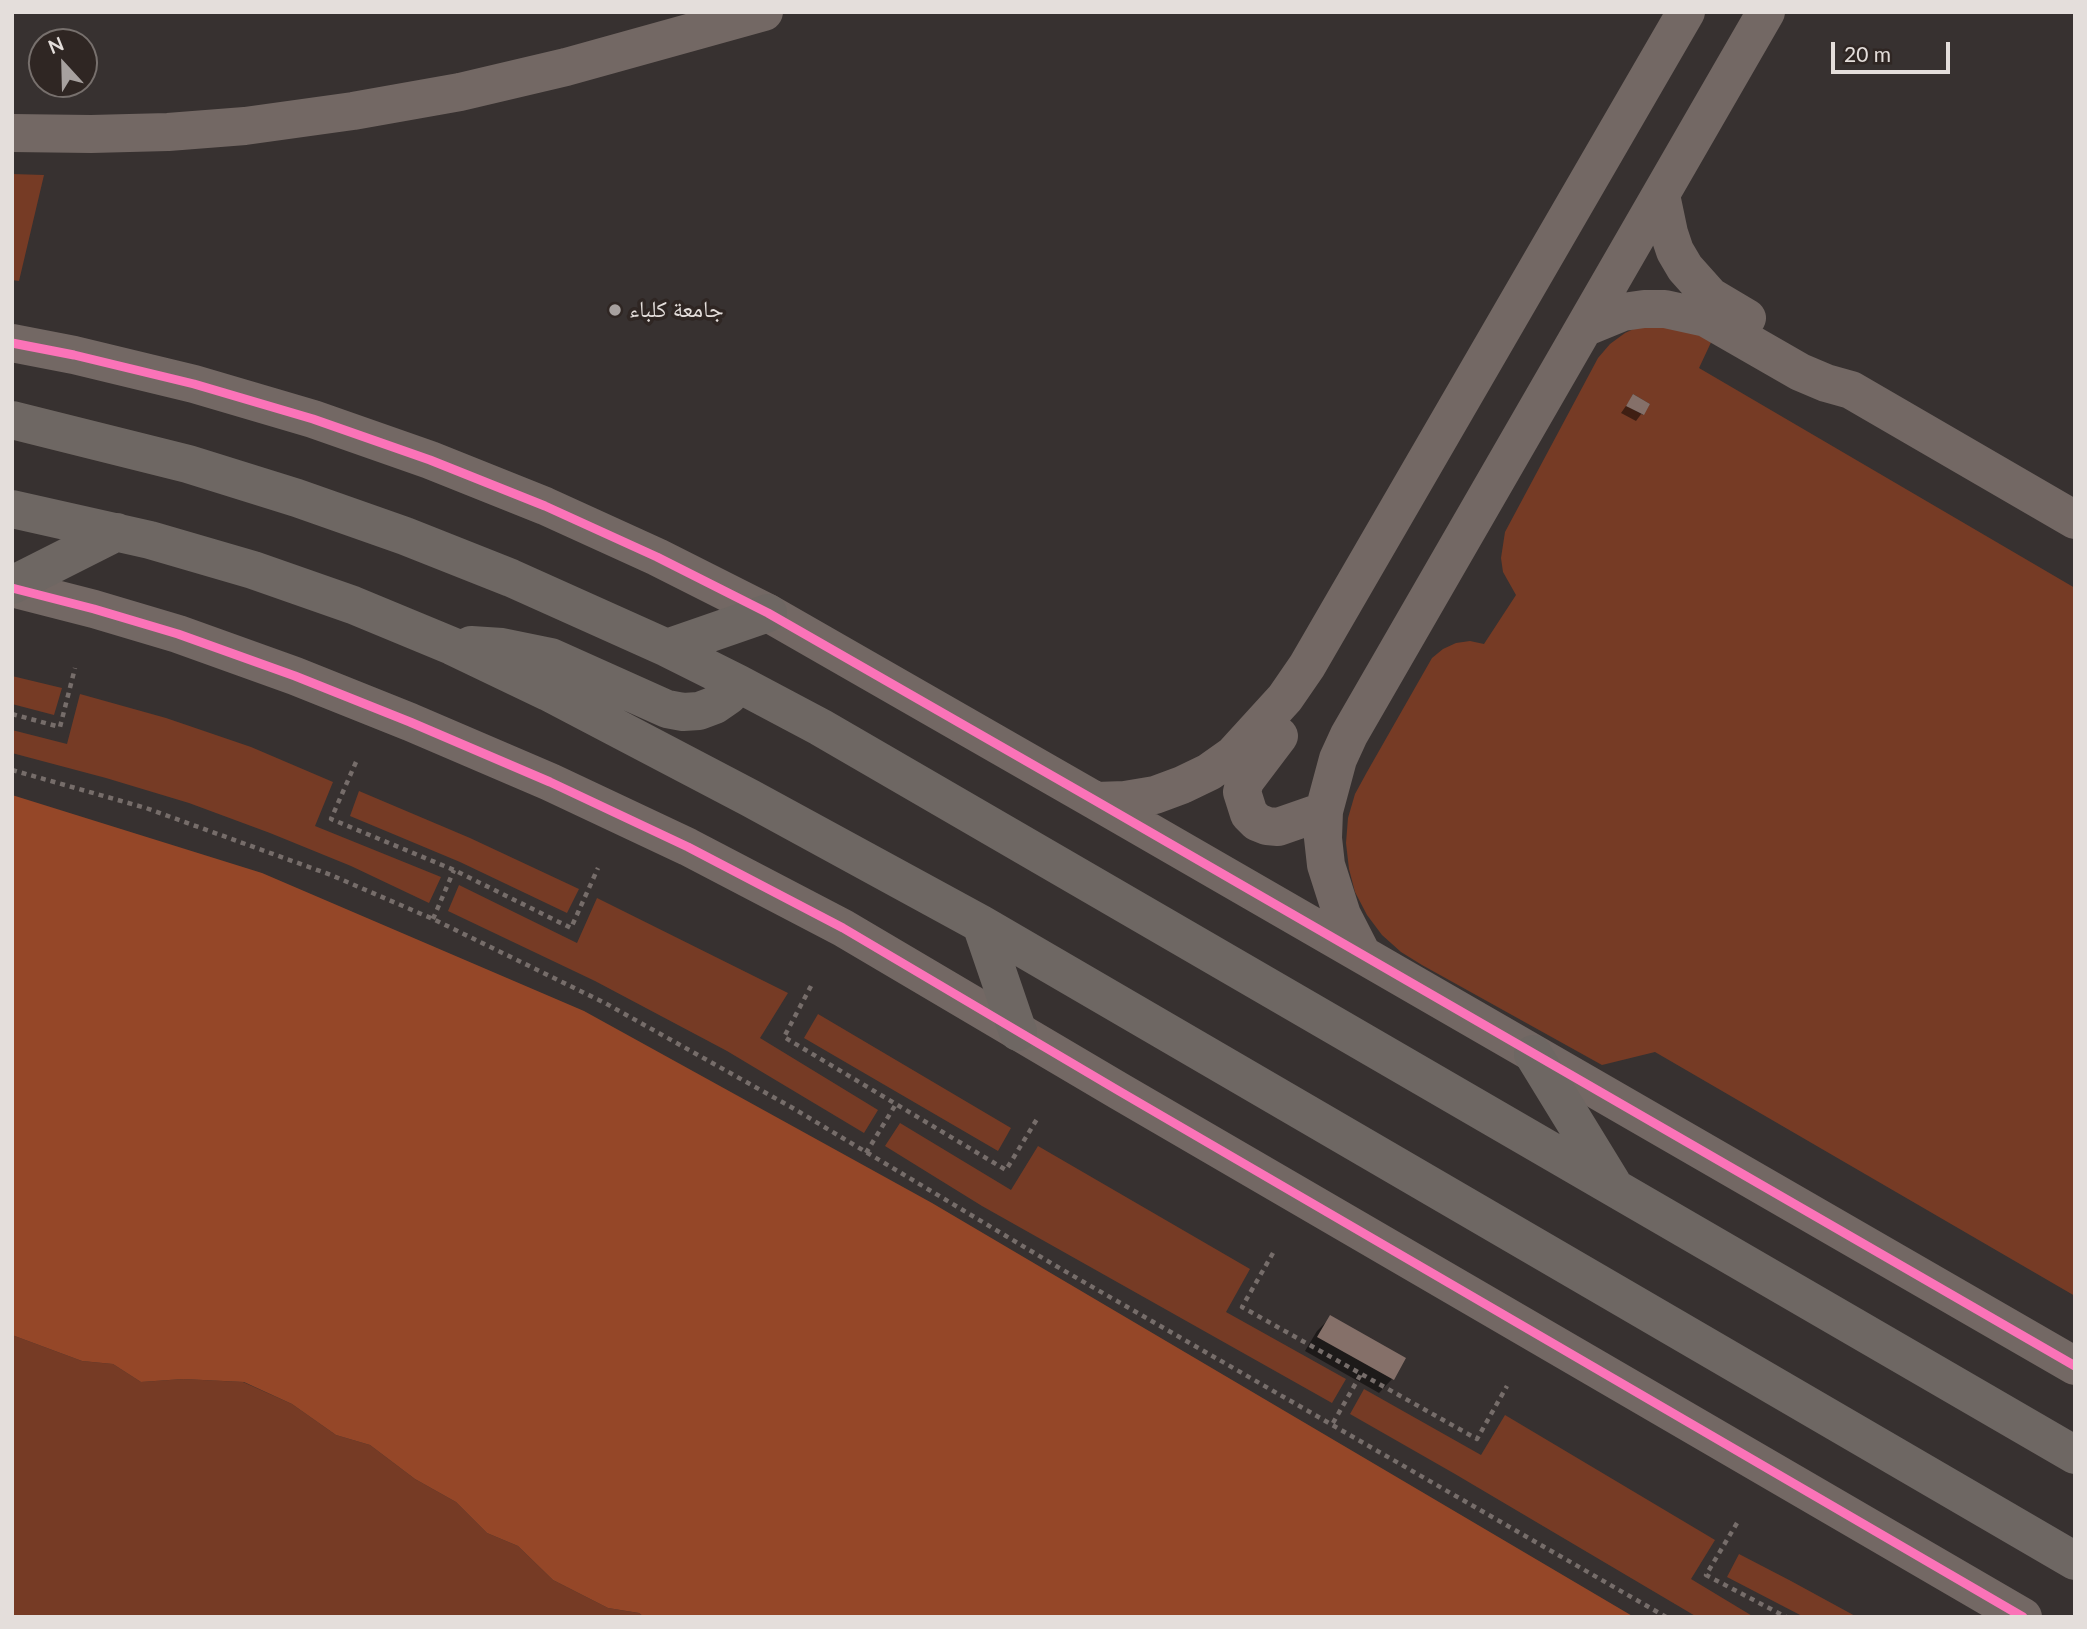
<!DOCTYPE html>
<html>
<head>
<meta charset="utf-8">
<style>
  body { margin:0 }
  #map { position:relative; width:2087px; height:1629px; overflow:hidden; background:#373130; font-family:Lato,sans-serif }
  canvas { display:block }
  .frame { position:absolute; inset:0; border:14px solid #e4dedb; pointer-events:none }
  .north { position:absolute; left:28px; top:28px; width:70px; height:70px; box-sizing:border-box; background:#2f2623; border:2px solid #77706d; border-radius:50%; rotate:338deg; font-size:19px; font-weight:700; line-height:28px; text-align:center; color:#e4dedb }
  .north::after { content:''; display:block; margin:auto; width:24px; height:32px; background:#a7a19f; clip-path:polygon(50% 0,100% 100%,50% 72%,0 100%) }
  .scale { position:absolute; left:1831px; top:42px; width:119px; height:32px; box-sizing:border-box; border:4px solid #e4dedb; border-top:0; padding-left:9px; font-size:21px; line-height:24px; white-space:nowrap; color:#e4dedb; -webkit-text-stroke:5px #2f2623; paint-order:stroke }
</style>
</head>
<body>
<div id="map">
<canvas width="2087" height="1629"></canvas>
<div class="frame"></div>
<div class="north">N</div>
<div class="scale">20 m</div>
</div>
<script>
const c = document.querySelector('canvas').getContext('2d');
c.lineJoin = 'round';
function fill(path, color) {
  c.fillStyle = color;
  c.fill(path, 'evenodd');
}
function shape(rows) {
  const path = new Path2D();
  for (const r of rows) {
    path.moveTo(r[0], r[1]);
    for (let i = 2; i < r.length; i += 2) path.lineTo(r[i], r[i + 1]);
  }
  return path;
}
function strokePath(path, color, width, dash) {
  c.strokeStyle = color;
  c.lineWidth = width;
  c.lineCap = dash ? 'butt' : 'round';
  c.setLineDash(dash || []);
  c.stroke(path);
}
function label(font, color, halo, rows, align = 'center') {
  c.font = font + ' Lato,"Noto Naskh Arabic",sans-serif';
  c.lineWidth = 7;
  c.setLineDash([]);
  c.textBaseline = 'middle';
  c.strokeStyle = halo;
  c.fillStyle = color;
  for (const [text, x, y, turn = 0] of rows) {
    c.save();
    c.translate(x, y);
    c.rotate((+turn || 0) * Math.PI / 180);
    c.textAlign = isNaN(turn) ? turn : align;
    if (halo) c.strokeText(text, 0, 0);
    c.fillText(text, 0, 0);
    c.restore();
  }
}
fill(shape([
  [12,174,44,175,19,281,12,280],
  [1661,322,1714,336,1699,368,2075,588,2075,1296,1655,1052,1602,1065,1422,965,1401,952,1382,935,1367,915,1355,892,1349,869,1346,843,1348,818,1355,794,1367,772,1432,658,1443,649,1456,643,1470,641,1484,644,1516,595,1503,572,1501,558,1505,532,1598,358,1610,344,1625,333,1642,325],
  [1633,394,1650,404,1643,415,1627,406],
  [12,676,62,688,54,715,12,704],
  [80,694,166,718,251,747,333,782,315,826,441,877,429,903,351,866,270,833,189,803,106,778,12,753,12,730,67,744],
  [359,791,470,838,579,889,567,913,460,862,350,816],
  [459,885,577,943,597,898,788,993,760,1038,878,1110,864,1133,727,1051,595,981,448,911],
  [818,1014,1011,1128,998,1151,804,1038],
  [900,1123,1011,1190,1038,1146,1250,1269,1226,1312,1346,1379,1332,1403,982,1206,885,1146],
  [12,1335,82,1361,113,1364,141,1382,183,1379,243,1382,292,1404,336,1435,370,1445,415,1479,456,1502,487,1533,518,1546,553,1580,608,1608,639,1613,644,1617,12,1617],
  [1364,1389,1481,1455,1505,1415,1715,1540,1691,1579,1754,1617,1697,1617,1455,1474,1350,1414],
  [1739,1554,1791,1581,1857,1617,1804,1617,1727,1577]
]), '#763b25');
fill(shape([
  [12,795,262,873,584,1011,932,1203,1634,1617,644,1617,639,1613,608,1608,553,1580,518,1546,487,1533,456,1502,415,1479,370,1445,336,1435,292,1404,244,1382,183,1379,141,1382,113,1364,82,1361,12,1335]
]), '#954728');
fill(shape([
  [1633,396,1648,405,1636,421,1621,413],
  [1331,1317,1404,1359,1392,1379,1379,1393,1305,1351,1317,1331]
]), '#0007');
fill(shape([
  [1633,394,1650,404,1644,415,1626,406],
  [1330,1315,1406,1358,1394,1380,1317,1337]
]), '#857069');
strokePath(shape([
  [12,714,60,727,75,668],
  [356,762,331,819,454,870,571,928,598,868],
  [12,770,146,808,331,875,433,919,605,1003,791,1107,1056,1266,1666,1617],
  [433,919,454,870],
  [811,986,784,1037,1006,1170,1037,1119],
  [866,1153,896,1104],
  [1273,1253,1242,1307,1477,1439,1507,1386],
  [1333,1423,1361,1374],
  [1737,1523,1706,1575,1786,1617]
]), '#766d6a', 4.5, [5, 5]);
strokePath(shape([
  [12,133,91,134,168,132,245,126,353,111,460,92,566,67,764,12],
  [1661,195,1669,233,1675,251,1685,268,1710,296,1747,318],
  [1584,328,1623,312,1644,309,1665,309,1706,318,1800,372,1826,383,1851,390,2075,520],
  [12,343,74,355,194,384,313,419,430,460,545,506,657,557,768,613,1096,801,2075,1366],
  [12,588,94,609,178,634,295,676,410,722,550,782,688,847,843,928,1119,1091,2023,1617],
  [1279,736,1245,781,1242,792,1249,814,1257,822,1267,826,1278,827,1324,811],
  [1096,801,1125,800,1155,795,1182,785,1209,772,1233,755,1285,698,1307,666,1686,12],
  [1362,954,1342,915,1326,865,1323,838,1324,811,1338,759,1349,735,1766,12]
]), '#736864', 38);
strokePath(shape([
  [12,420,188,464,297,498,405,536,511,578,667,648,739,684,820,727,2075,1455],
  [12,509,150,540,253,570,353,605,452,646,548,692,750,798,981,924,2075,1561],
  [12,585,117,532],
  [471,645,502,647,551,657,667,709,683,712,699,711,715,705,728,696,739,684],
  [667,648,768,613],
  [981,924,1018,1032],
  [1533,1054,1612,1183]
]), '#6e6763', 38);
strokePath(shape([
  [12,343,74,355,194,384,313,419,430,460,545,506,657,557,768,613,1096,801,2075,1366],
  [12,588,94,609,178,634,295,676,410,722,550,782,688,847,843,928,1119,1091,2023,1617]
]), '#fb73b8', 9);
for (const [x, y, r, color] of [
  [615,310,7,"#a7a19f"]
]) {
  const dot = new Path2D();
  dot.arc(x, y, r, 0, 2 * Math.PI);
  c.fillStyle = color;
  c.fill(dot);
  strokePath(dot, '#2f2623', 2.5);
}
label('23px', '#e4dedb', '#2f2623', [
  ["جامعة كلباء",629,310]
], 'left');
</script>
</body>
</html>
